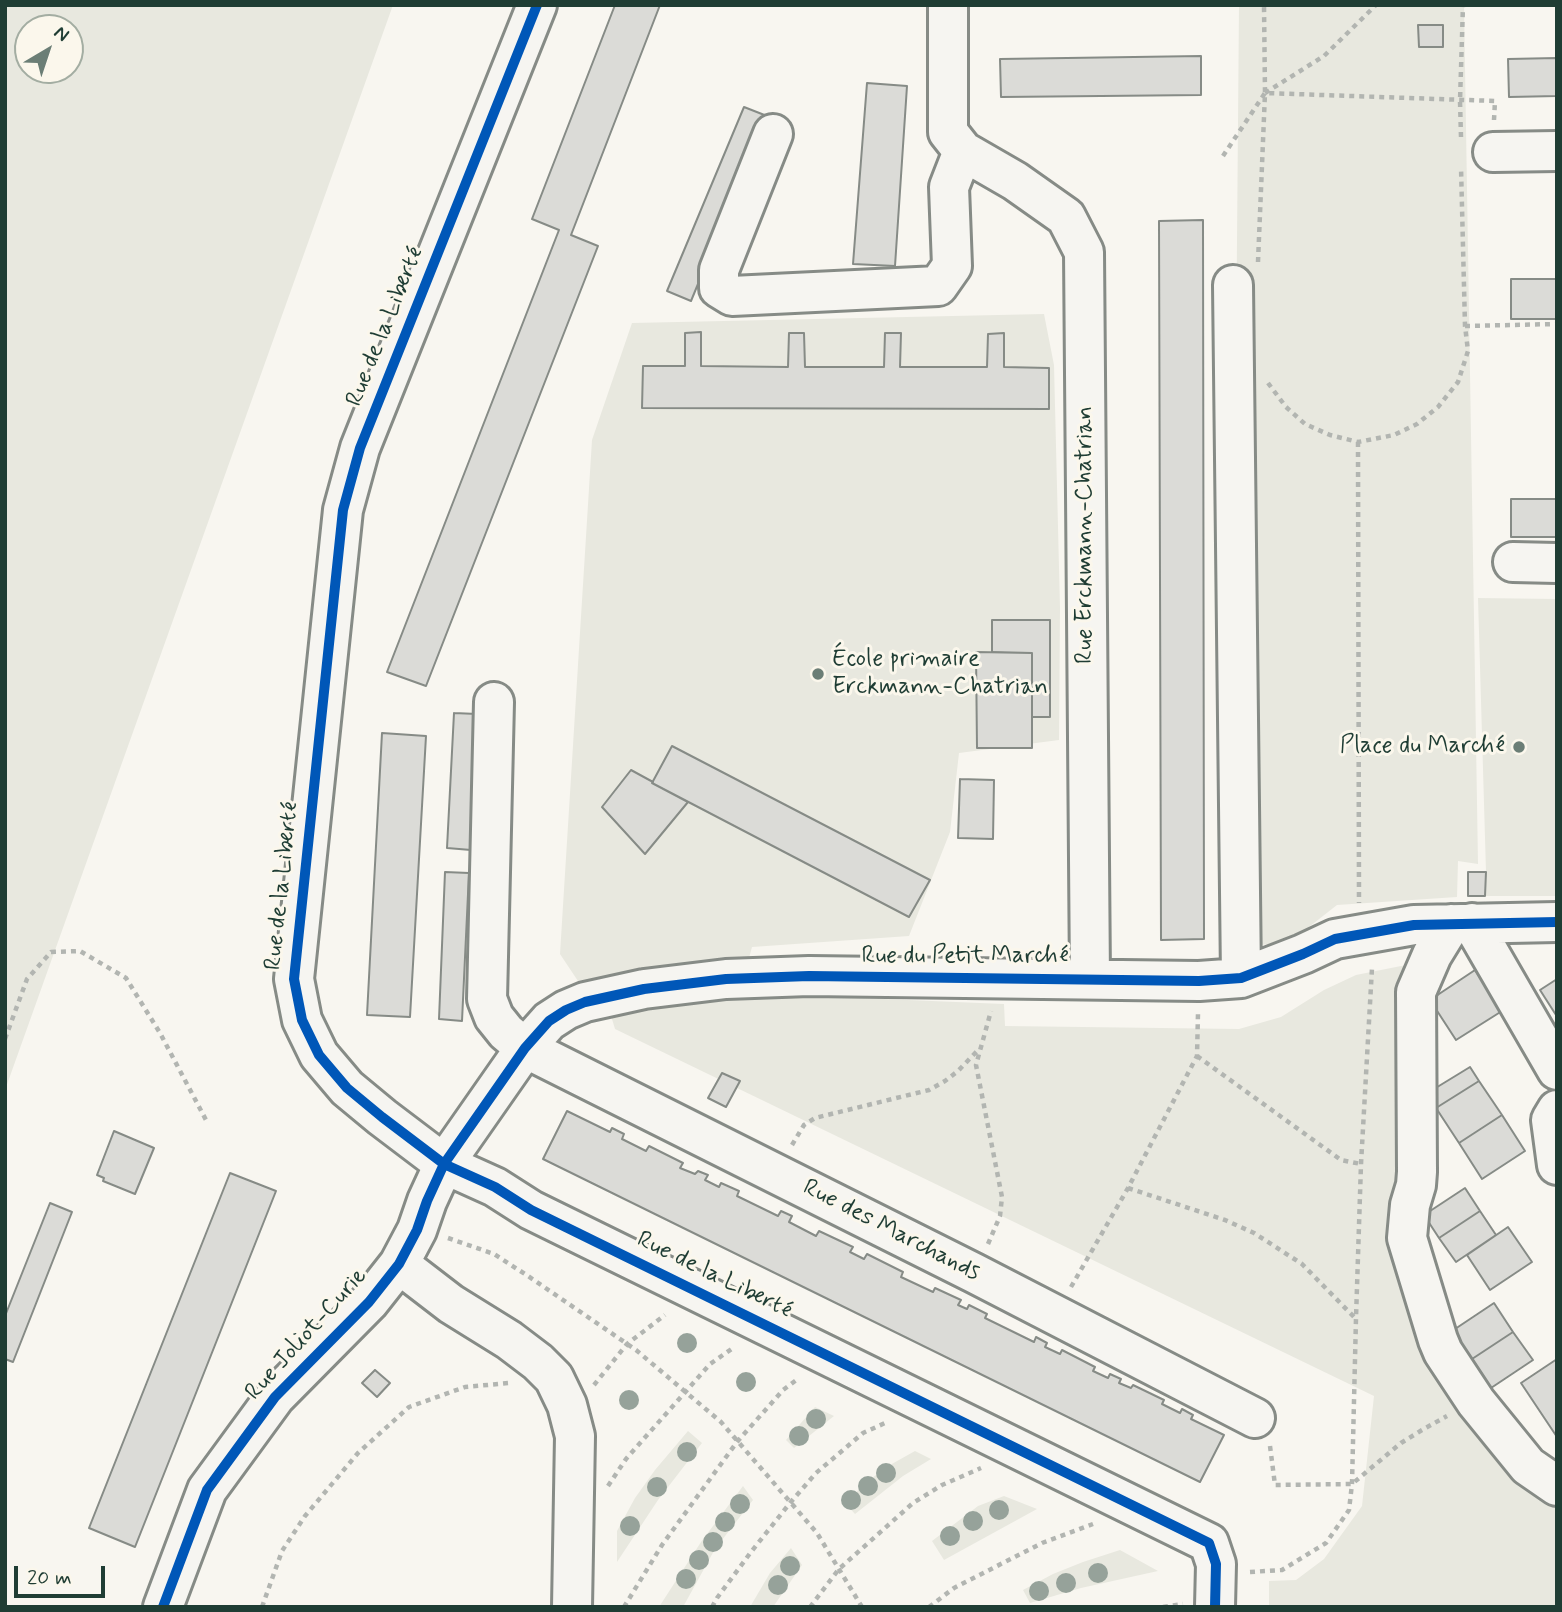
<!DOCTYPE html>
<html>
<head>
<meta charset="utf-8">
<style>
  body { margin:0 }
  #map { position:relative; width:1562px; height:1612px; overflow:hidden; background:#f8f6f0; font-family:Mynerve,sans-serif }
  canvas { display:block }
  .frame { position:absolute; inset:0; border:7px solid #1f3d34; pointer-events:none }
  .north { position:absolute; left:14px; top:14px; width:70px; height:70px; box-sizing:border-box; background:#fbf7ec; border:2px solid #a3ada2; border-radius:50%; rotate:39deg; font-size:19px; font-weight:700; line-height:28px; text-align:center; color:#1f3d34 }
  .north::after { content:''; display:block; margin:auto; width:24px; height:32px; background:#6b7e76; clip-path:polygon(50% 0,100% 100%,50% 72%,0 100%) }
  .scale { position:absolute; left:14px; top:1566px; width:91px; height:32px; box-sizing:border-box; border:4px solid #1f3d34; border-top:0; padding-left:9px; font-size:21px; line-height:24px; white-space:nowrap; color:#1f3d34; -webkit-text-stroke:5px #fbf7ec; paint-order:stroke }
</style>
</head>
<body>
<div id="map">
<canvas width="1562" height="1612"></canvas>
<div class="frame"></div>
<div class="north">N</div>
<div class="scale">20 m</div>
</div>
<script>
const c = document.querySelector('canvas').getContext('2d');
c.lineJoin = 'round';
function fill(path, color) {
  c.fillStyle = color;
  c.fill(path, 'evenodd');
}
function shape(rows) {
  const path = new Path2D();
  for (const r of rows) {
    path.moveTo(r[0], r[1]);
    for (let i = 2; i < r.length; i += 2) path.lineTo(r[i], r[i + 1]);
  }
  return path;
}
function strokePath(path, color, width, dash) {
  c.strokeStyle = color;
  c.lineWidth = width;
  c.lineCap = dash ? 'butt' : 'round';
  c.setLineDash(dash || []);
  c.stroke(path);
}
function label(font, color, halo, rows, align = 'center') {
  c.font = font + ' Mynerve,sans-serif';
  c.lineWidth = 6;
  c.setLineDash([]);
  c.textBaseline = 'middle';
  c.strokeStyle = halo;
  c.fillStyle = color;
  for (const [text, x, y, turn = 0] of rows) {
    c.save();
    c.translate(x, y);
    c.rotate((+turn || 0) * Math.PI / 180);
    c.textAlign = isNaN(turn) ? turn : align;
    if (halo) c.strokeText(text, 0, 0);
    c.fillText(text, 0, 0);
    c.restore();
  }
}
fill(shape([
  [7,5,393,5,5,1090,5,12],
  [70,28,70,70,28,70,28,28],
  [1239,5,1464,5,1478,864,1458,861,1457,897,1337,905,1291,941,1231,949],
  [1044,314,1054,365,1060,608,1059,740,959,753,950,832,909,936,752,947,749,958,578,981,560,954,592,440,632,323],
  [1478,598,1557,599,1557,896,1485,896,1486,872],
  [1417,965,1422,1329,1557,1501,1557,1607,1269,1607,1269,1581,1296,1580,1324,1559,1362,1506,1374,1396,615,1029,609,1009,687,993,835,997,1004,1004,1005,1026,1239,1029,1281,1017,1324,990,1356,975,1401,966],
  [815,1407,834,1416,794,1448,786,1440],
  [688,1431,702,1443,658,1500,617,1562,617,1531,635,1498,655,1470],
  [915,1451,931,1459,903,1476,855,1514,845,1503,869,1480,890,1465],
  [743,1486,753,1500,715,1549,683,1607,659,1607,701,1542],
  [1004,1496,1037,1509,944,1560,932,1541,978,1506],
  [791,1548,802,1565,773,1607,750,1607,770,1573],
  [1120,1550,1158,1571,1081,1588,1030,1603,1023,1590,1053,1574,1083,1562]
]), '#e8e8df');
const building = shape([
  [615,5,660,5,571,235,598,246,426,686,387,672,559,230,532,219,615,5],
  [1418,25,1443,25,1443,47,1419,47,1418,25],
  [1201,56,1201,95,1001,97,1000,59,1201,56],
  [1557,58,1557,96,1509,97,1508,59,1557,58],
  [867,83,907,86,895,266,853,264,867,83],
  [744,107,767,116,691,301,667,291,744,107],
  [1203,220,1204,939,1161,940,1159,221,1203,220],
  [1511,279,1557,279,1557,319,1511,319,1511,279],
  [701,332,701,366,788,367,789,333,804,333,805,367,884,367,885,333,901,333,900,367,987,367,988,334,1004,333,1004,367,1049,368,1049,409,642,408,643,366,685,366,685,333,701,332],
  [1511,499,1557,499,1557,537,1511,537,1511,499],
  [992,620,1050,620,1050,717,1032,717,1032,653,992,652,992,620],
  [976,652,1032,653,1032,748,977,748,976,652],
  [454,713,477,714,471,850,447,848,454,713],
  [382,733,426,736,410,1017,367,1015,382,733],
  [672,746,930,880,909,917,652,783,672,746],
  [631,770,653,782,652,783,688,802,645,854,602,807,631,770],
  [960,779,994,780,993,839,958,838,960,779],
  [445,872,469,873,462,1021,439,1019,445,872],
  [1468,872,1486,872,1485,896,1468,896,1468,872],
  [1475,970,1502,1011,1456,1040,1430,1000,1475,970],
  [1557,979,1557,1015,1556,1015,1540,990,1557,979],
  [1470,1067,1479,1081,1436,1108,1434,1089,1470,1067],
  [722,1073,740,1081,726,1107,708,1098,722,1073],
  [1479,1081,1502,1115,1459,1143,1436,1108,1479,1081],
  [567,1111,610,1132,612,1128,624,1134,622,1139,646,1151,649,1146,683,1163,680,1168,695,1174,698,1171,708,1175,705,1180,719,1187,721,1183,739,1191,737,1196,778,1216,781,1211,792,1216,789,1222,816,1236,819,1231,853,1247,850,1252,864,1259,867,1254,903,1272,901,1277,933,1292,935,1288,961,1300,958,1305,967,1309,969,1305,987,1314,985,1318,1034,1342,1036,1337,1047,1343,1045,1347,1060,1354,1062,1350,1095,1367,1093,1371,1108,1378,1110,1374,1121,1379,1119,1383,1131,1388,1133,1385,1164,1400,1162,1404,1180,1413,1182,1409,1193,1415,1191,1419,1224,1435,1200,1482,543,1159,567,1111],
  [1502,1115,1525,1151,1482,1179,1459,1143,1502,1115],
  [114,1131,154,1148,135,1194,103,1181,104,1178,97,1175,114,1131],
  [230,1173,276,1191,135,1547,89,1528,230,1173],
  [1465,1188,1480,1211,1439,1238,1424,1215,1465,1188],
  [50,1203,72,1212,13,1362,5,1359,5,1316,50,1203],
  [1480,1211,1496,1235,1456,1262,1439,1238,1480,1211],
  [1508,1227,1532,1262,1490,1290,1467,1255,1508,1227],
  [1494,1303,1513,1332,1472,1359,1452,1331,1494,1303],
  [1513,1332,1533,1360,1491,1388,1472,1359,1513,1332],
  [1557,1359,1557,1437,1521,1383,1557,1359],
  [375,1370,390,1383,377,1397,362,1383,375,1370]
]);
fill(building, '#dbdbd7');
strokePath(building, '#868b86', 2);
const minor = shape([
  [537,5,360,448,343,510,294,979,302,1020,319,1055,347,1088,382,1117,444,1164,495,1187,531,1210,1209,1543,1216,1564,1215,1607],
  [948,5,948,132,963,151,1015,181,1066,217,1084,252,1090,979],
  [773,134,719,270,719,288,732,296,938,286,952,266,949,187,963,151],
  [1493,152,1557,151],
  [1233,285,1241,978],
  [1513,562,1557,563],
  [494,702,487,999,494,1017,506,1032,525,1048,974,1273,1255,1418],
  [1472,923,1557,1070],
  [1451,924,1432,955,1416,992,1417,1172,1416,1185,1410,1205,1407,1238,1438,1340,1443,1352,1476,1402,1528,1466,1557,1486],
  [1557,1110,1551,1120,1557,1165],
  [399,1264,451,1304,509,1340,538,1362,554,1378,567,1405,575,1436,572,1607],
  [163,1607,207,1490,275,1397,369,1302,399,1264,417,1230,427,1201,444,1164,525,1048,549,1021,566,1010,585,1002,644,989,726,979,809,976,1199,981,1241,978,1303,954,1335,939,1414,925,1557,922]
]);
strokePath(minor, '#868b86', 44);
strokePath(shape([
  [1265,93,1324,56,1376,5],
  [1461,137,1460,101,1463,5],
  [1223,156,1265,93,1495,101,1494,120],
  [1258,262,1265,93,1264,5],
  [1465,326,1557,324],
  [1268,383,1286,407,1305,424,1330,435,1358,442,1394,435,1417,424,1438,407,1458,382,1468,351,1465,326,1461,167],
  [1358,442,1359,903],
  [5,1039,27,979,51,952,80,951,126,978,160,1033,206,1120],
  [1197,1056,1341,1160,1361,1164],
  [792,1145,804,1125,815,1118,929,1090,945,1081,958,1071,979,1049],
  [1128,1188,1225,1220,1254,1233,1302,1264,1355,1318],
  [448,1238,494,1254,528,1276,636,1350,721,1422,817,1533,862,1607],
  [988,1244,1000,1216,1002,1197,976,1065,991,1011],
  [1071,1287,1128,1188,1197,1056,1198,1013],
  [594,1385,627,1344,665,1315],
  [1270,1446,1275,1485,1352,1484,1401,1443,1422,1430,1447,1416],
  [608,1486,626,1459,710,1364,733,1348],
  [1250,1572,1282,1570,1326,1543,1349,1510,1352,1484,1356,1318,1361,1164,1372,968],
  [262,1607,282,1551,305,1516,358,1453,409,1407,465,1387,509,1383],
  [624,1607,662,1545,737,1442,783,1390,799,1378],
  [712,1607,717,1598,751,1552,790,1503,816,1473,863,1433,885,1423],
  [810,1607,839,1569,913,1503,942,1485,981,1468],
  [929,1607,954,1588,1042,1543,1093,1524],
  [1163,1607,1183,1604]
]), '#b2b5b1', 4.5, [5, 5]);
strokePath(minor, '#f6f5f1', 38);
strokePath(shape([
  [537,5,360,448,343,510,294,979,302,1020,319,1055,347,1088,382,1117,444,1164,495,1187,531,1210,1209,1543,1216,1564,1215,1607],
  [163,1607,207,1490,275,1397,369,1302,399,1264,417,1230,427,1201,444,1164,525,1048,549,1021,566,1010,585,1002,644,989,726,979,809,976,1199,981,1241,978,1303,954,1335,939,1414,925,1557,922]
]), '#0057b8', 10);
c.fillStyle = '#96a29a';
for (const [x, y] of [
  [687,1343],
  [746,1382],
  [629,1400],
  [816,1419],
  [799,1436],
  [687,1452],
  [886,1473],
  [868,1486],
  [657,1487],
  [851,1500],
  [740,1504],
  [999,1510],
  [973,1521],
  [725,1522],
  [630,1526],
  [950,1536],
  [713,1542],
  [699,1560],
  [790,1566],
  [1098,1573],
  [686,1579],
  [1066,1583],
  [778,1585],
  [1039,1591]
]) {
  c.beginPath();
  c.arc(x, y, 10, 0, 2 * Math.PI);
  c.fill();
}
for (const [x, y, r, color] of [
  [818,674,7,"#6b7e76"],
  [1519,747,7,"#6b7e76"]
]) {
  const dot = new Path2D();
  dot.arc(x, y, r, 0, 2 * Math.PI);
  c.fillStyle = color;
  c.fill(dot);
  strokePath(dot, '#fbf7ec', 2.5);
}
label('24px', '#1f3d34', '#fbf7ec', [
  ["Rue de la Liberté",386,327,-68],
  ["Rue Erckmann-Chatrian",1086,535,-90],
  ["Rue de la Liberté",283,886,-84],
  ["Rue du Petit Marché",965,957],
  ["Rue des Marchands",891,1231,27],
  ["Rue de la Liberté",714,1276,26],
  ["Rue Joliot-Curie",307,1335,-48]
]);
label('24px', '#1f3d34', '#fbf7ec', [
  ["École primaire",832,660],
  ["Erckmann-Chatrian",832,688],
  ["Place du Marché",1505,747,"right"]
], 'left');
</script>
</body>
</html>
